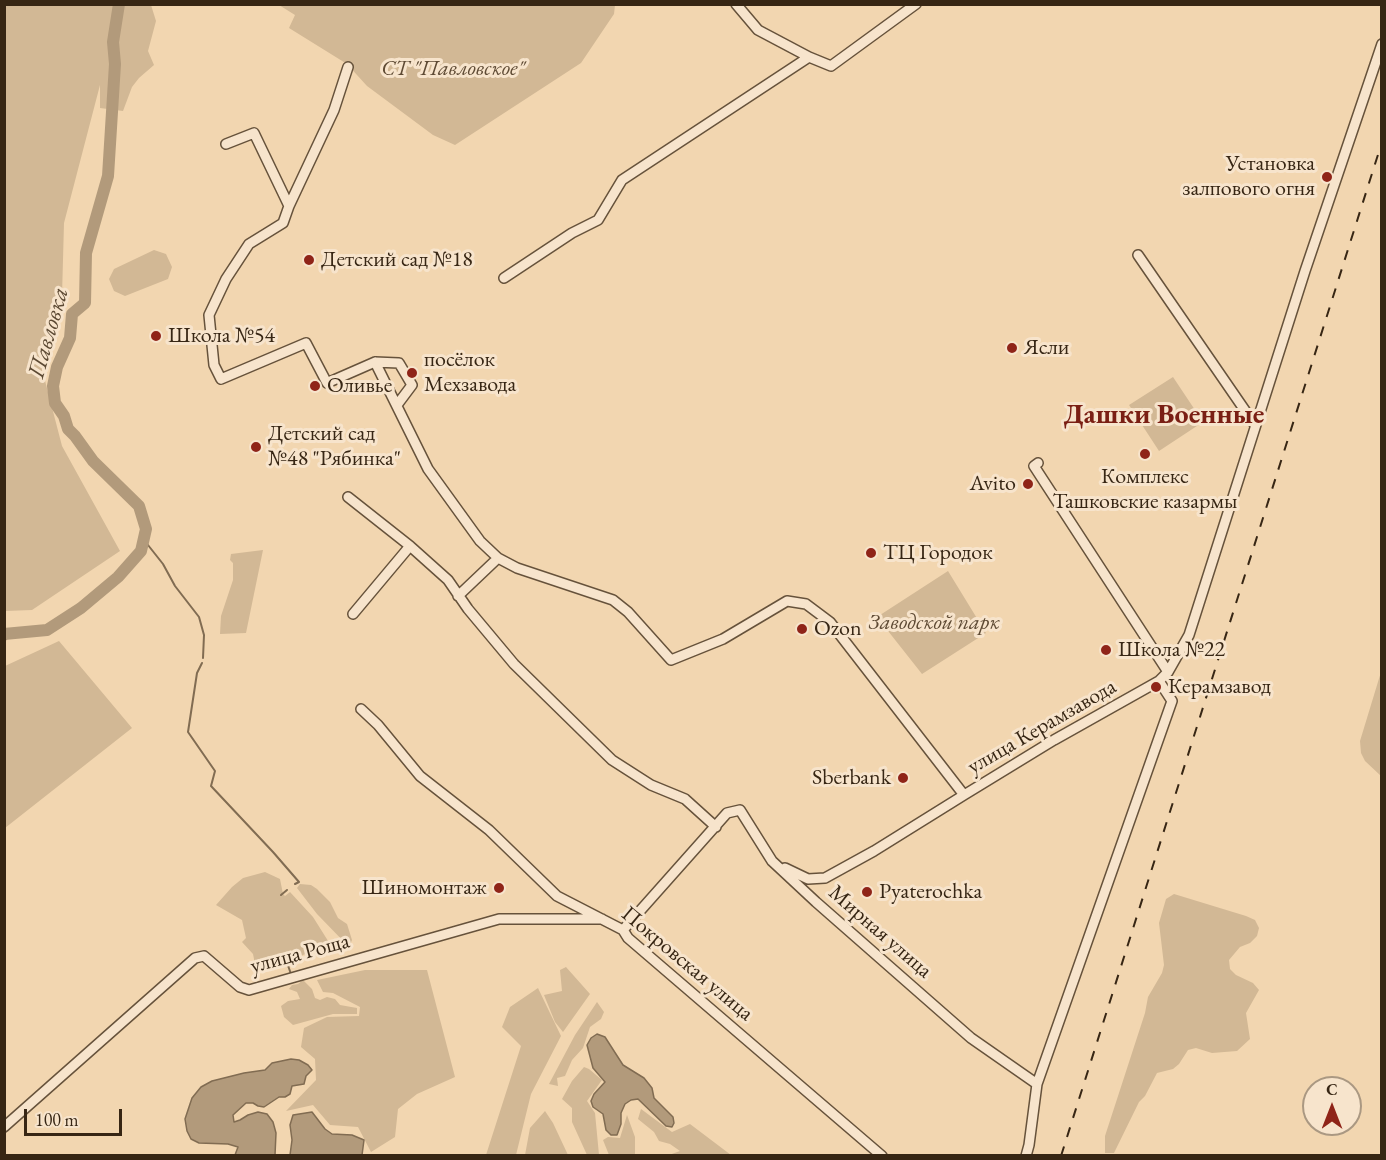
<!DOCTYPE html>
<html>
<head>
<meta charset="utf-8">
<style>
  body { margin:0 }
  #map { position:relative; width:1386px; height:1160px; overflow:hidden; background:#f2d6b0; font-family:"EB Garamond",serif }
  canvas { display:block }
  .frame { position:absolute; inset:0; border:6px solid #372614; pointer-events:none }
  .north { position:absolute; left:1302px; top:1076px; width:60px; height:60px; box-sizing:border-box; background:#f7e4cc; border:2px solid #aa9882; border-radius:50%; rotate:0deg; font-size:16px; font-weight:700; line-height:24px; text-align:center; color:#372614 }
  .north::after { content:''; display:block; margin:auto; width:21px; height:27px; background:#8f2418; clip-path:polygon(50% 0,100% 100%,50% 72%,0 100%) }
  .scale { position:absolute; left:24px; top:1109px; width:98px; height:27px; box-sizing:border-box; border:3px solid #372614; border-top:0; padding-left:8px; font-size:18px; line-height:21px; white-space:nowrap; color:#372614; -webkit-text-stroke:4px #f7e4cc; paint-order:stroke }
</style>
</head>
<body>
<div id="map">
<canvas width="1386" height="1160"></canvas>
<div class="frame"></div>
<div class="north">С</div>
<div class="scale">100 m</div>
</div>
<script>
const c = document.querySelector('canvas').getContext('2d');
c.lineJoin = 'round';
function fill(path, color) {
  c.fillStyle = color;
  c.fill(path, 'evenodd');
}
function shape(rows) {
  const path = new Path2D();
  for (const r of rows) {
    path.moveTo(r[0], r[1]);
    for (let i = 2; i < r.length; i += 2) path.lineTo(r[i], r[i + 1]);
  }
  return path;
}
function strokePath(path, color, width, dash) {
  c.strokeStyle = color;
  c.lineWidth = width;
  c.lineCap = dash ? 'butt' : 'round';
  c.setLineDash(dash || []);
  c.stroke(path);
}
function label(font, color, halo, rows, align = 'center') {
  c.font = font + ' "EB Garamond",serif';
  c.lineWidth = 6;
  c.setLineDash([]);
  c.textBaseline = 'middle';
  c.strokeStyle = halo;
  c.fillStyle = color;
  for (const [text, x, y, turn = 0] of rows) {
    c.save();
    c.translate(x, y);
    c.rotate((+turn || 0) * Math.PI / 180);
    c.textAlign = isNaN(turn) ? turn : align;
    if (halo) c.strokeText(text, 0, 0);
    c.fillText(text, 0, 0);
    c.restore();
  }
}
fill(shape([
  [4,5,151,5,156,21,148,51,154,65,139,78,132,87,123,111,100,108,100,85,64,223,62,296,42,369,62,446,120,551,32,610,5,611],
  [279,5,615,5,614,14,581,63,455,145,433,135,367,86,347,64,289,28,295,15],
  [154,250,166,254,172,267,168,279,125,296,114,291,109,279,114,269],
  [1173,377,1203,422,1159,451,1129,405],
  [263,550,246,633,220,634,221,616,233,580,233,563,230,560,231,554],
  [948,571,986,633,922,674,877,617],
  [59,641,132,728,5,828,5,666],
  [1381,672,1381,776,1365,761,1361,753,1360,741],
  [265,872,280,879,283,894,285,896,290,892,313,917,330,944,324,951,312,948,309,941,311,951,285,964,268,968,259,967,255,964,253,954,242,942,246,938,242,920,216,905,232,887,243,878],
  [300,884,311,885,317,889,330,902,338,918,347,924,352,940,349,947,317,914,297,888],
  [1174,894,1246,916,1255,920,1259,928,1257,936,1250,943,1240,947,1229,960,1230,969,1236,975,1253,983,1259,990,1246,1013,1250,1039,1237,1051,1212,1053,1196,1048,1188,1050,1179,1064,1173,1069,1157,1073,1145,1096,1139,1102,1114,1153,1105,1153,1105,1136,1145,1013,1148,997,1162,973,1164,965,1159,923,1166,899],
  [566,967,590,994,563,1032,555,1022,544,995,562,991,560,970],
  [365,970,427,970,455,1077,417,1094,398,1109,395,1137,371,1152,358,1127,330,1125,313,1105,286,1111,316,1080,315,1059,301,1047,304,1028,327,1017,359,1016,360,1007,333,993,323,992,317,980],
  [303,980,312,989,315,998,320,1000,327,997,335,999,340,1005,357,1008,357,1014,333,1014,293,1025,284,1017,281,1006,288,1001,300,999,297,992,289,989,292,985,298,984],
  [538,988,561,1036,531,1094,516,1155,486,1155,521,1046,502,1027,510,1007],
  [597,1002,604,1012,601,1019,590,1027,583,1048,572,1060,565,1076,557,1078,558,1086,549,1084,575,1035],
  [584,1067,589,1069,602,1080,587,1101,595,1113,599,1155,587,1155,572,1122,572,1108,562,1099,572,1081],
  [641,1109,672,1132,690,1124,731,1155,669,1155,680,1151,670,1144,659,1141,654,1132,638,1119],
  [545,1111,553,1123,568,1155,525,1155,530,1128],
  [627,1115,635,1137,635,1155,609,1155,603,1140,608,1137,620,1138]
]), '#d2b895');
const water = shape([
  [597,1034,605,1037,623,1065,644,1078,652,1088,654,1098,673,1117,674,1123,672,1127,666,1126,638,1099,631,1100,625,1104,621,1113,621,1124,617,1135,611,1135,606,1130,603,1114,593,1107,591,1101,594,1094,605,1082,593,1068,587,1045,591,1038,597,1034],
  [291,1059,299,1060,308,1065,312,1070,306,1076,304,1084,292,1086,290,1094,285,1097,279,1097,264,1107,258,1106,253,1103,246,1103,233,1115,234,1122,240,1120,248,1115,258,1112,267,1114,273,1122,276,1133,275,1155,235,1155,238,1147,228,1144,199,1143,191,1139,187,1131,185,1119,192,1098,201,1087,212,1081,244,1073,265,1070,272,1063,291,1059],
  [312,1112,325,1129,332,1134,352,1135,364,1140,362,1155,290,1155,292,1140,290,1125,293,1115,312,1112]
]);
fill(water, '#b29a7b');
strokePath(water, '#816c52', 1.5);
strokePath(shape([
  [144,540,163,564,175,586,199,617,204,635,203,658],
  [4,641,12,633],
  [202,663,197,673,188,732,215,771,211,786,273,852,299,882,295,884],
  [281,895,287,890],
  [286,960,291,974]
]), '#816c52', 2);
strokePath(shape([
  [4,634,47,630,81,608,118,577,141,551,146,529,139,506,93,461,75,436,68,429,64,416,55,403,53,386,57,367,70,338,72,314,85,303,86,253,108,176,115,64,113,42,119,4]
]), '#b29a7b', 12);
const minor = shape([
  [809,57,831,66,916,4],
  [226,144,254,133,289,206,283,223,249,244,226,279,209,315,214,365,221,379,306,343,327,383,375,362,399,363,412,385,397,405],
  [289,206,334,110,348,67],
  [1138,255,1255,425],
  [504,278,572,233,598,220,622,180,809,57,758,30,736,4],
  [375,362,428,469,480,541,498,558,517,568,613,600,628,612,671,660,723,639,787,601,806,604,830,622,964,795,1054,740,1159,681,1168,672,1189,635,1305,271,1382,44],
  [1038,463,1034,466,1168,672],
  [348,497,410,546,448,580,468,609,514,664,612,760,651,785,685,799,716,827],
  [458,596,498,558],
  [353,614,410,546],
  [361,709,378,725,420,776,489,830,557,896,623,930,628,938,882,1156],
  [785,868,808,879,825,878,874,851,964,795],
  [623,930,727,813,740,810,772,861,816,902,971,1038,1037,1084],
  [4,1127,195,958,204,956,240,987,249,990,499,919,602,919],
  [1026,1156,1029,1145,1037,1084,1172,701,1159,681]
]);
strokePath(minor, '#66523b', 12);
strokePath(minor, '#f7e4cc', 9);
strokePath(shape([
  [1061,1156,1382,142]
]), '#372614', 2, [10, 10]);
for (const [x, y, r, color] of [
  [1327,177,6,"#8f2418"],
  [309,260,6,"#8f2418"],
  [156,336,6,"#8f2418"],
  [1012,348,6,"#8f2418"],
  [412,373,6,"#8f2418"],
  [315,386,6,"#8f2418"],
  [256,447,6,"#8f2418"],
  [1145,454,6,"#8f2418"],
  [1028,484,6,"#8f2418"],
  [871,553,6,"#8f2418"],
  [802,629,6,"#8f2418"],
  [1106,650,6,"#8f2418"],
  [1156,687,6,"#8f2418"],
  [903,778,6,"#8f2418"],
  [499,888,6,"#8f2418"],
  [867,892,6,"#8f2418"]
]) {
  const dot = new Path2D();
  dot.arc(x, y, r, 0, 2 * Math.PI);
  c.fillStyle = color;
  c.fill(dot);
  strokePath(dot, '#f7e4cc', 2);
}
label('italic 22px', '#5e4a34', '#f7e4cc', [
  ["СТ \"Павловское\"",453,69],
  ["Заводской парк",934,623]
]);
label('22px', '#372614', '#f7e4cc', [
  ["Установка",1315,164,"right"],
  ["залпового огня",1315,189,"right"],
  ["Детский сад №18",321,260],
  ["Школа №54",168,336],
  ["Ясли",1024,348],
  ["посёлок",424,360],
  ["Мехзавода",424,385],
  ["Оливье",327,386],
  ["Детский сад",268,434],
  ["№48 \"Рябинка\"",268,459],
  ["Комплекс",1145,477,"center"],
  ["Ташковские казармы",1145,502,"center"],
  ["Avito",1016,484,"right"],
  ["ТЦ Городок",883,553],
  ["Ozon",814,629],
  ["Школа №22",1118,650],
  ["Керамзавод",1168,687],
  ["Sberbank",891,778,"right"],
  ["Шиномонтаж",487,888,"right"],
  ["Pyaterochka",879,892]
], 'left');
label('22px', '#372614', '#f7e4cc', [
  ["улица Керамзавода",1042,727,-30],
  ["Мирная улица",880,932,41],
  ["улица Роща",300,954,-15],
  ["Покровская улица",687,964,40]
]);
label('italic 24px', '#5c4933', '#f7e4cc', [
  ["Павловка",49,333,-74]
]);
label('bold 28px', '#7a1f14', '#f7e4cc', [
  ["Дашки Военные",1164,415]
]);
</script>
</body>
</html>
